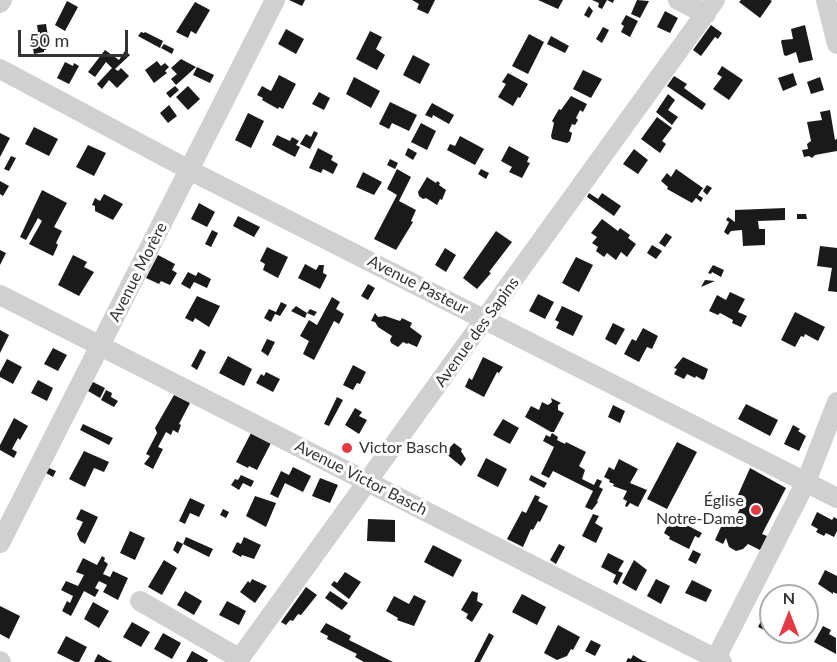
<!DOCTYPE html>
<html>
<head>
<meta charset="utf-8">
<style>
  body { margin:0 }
  #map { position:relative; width:837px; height:662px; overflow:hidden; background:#fff; font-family:Lato,sans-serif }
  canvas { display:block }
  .north { position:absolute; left:759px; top:584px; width:60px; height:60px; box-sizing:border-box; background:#fff; border:2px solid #adadad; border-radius:50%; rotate:0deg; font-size:16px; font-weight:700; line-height:24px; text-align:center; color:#333 }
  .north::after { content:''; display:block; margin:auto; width:21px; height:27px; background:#e63946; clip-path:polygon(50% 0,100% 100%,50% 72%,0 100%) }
  .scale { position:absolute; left:18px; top:30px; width:110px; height:27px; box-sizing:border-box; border:3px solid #333; border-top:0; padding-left:8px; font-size:18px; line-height:21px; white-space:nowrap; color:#333; -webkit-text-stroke:4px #fff; paint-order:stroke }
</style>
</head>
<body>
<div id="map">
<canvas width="837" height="662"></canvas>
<div class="north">N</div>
<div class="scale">50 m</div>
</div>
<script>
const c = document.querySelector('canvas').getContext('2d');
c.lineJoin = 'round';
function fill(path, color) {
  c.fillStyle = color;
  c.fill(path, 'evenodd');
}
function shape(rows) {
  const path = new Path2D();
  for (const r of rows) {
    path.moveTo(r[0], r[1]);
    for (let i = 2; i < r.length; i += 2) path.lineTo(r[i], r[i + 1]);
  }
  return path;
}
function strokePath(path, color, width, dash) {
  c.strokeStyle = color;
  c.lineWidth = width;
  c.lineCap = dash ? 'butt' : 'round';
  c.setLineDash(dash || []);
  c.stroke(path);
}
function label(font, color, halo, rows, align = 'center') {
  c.font = font + ' Lato,sans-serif';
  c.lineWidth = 6;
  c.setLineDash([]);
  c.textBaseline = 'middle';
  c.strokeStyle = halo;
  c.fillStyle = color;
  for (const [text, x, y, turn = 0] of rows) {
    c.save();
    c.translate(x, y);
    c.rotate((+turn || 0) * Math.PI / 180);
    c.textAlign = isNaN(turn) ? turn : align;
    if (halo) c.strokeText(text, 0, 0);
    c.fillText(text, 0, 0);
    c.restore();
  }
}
fill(shape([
  [289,0,305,0,302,6],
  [412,0,435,0,428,14,417,9,419,4],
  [538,0,563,0,558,9],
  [592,0,614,0,613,3,607,0,602,9,598,7,599,3],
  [637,0,649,1,640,18,631,14],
  [741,0,770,0,772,1,760,18,739,2],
  [67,1,78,7,65,31,55,25],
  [195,2,210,10,196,34,191,31,188,38,176,32],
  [589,6,593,11,589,18,584,15],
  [665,11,678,18,670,33,657,27],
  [626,15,638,21,630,37,621,32,624,26,621,24],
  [46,24,49,42,45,43,46,50,44,50,44,52,34,54,30,33,38,32,37,25],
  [711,25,722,33,718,39,715,37,701,56,693,50],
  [805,25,813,60,799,63,796,52,786,56,784,55,781,41,782,40,793,39,791,29],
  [603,27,609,30,602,43,596,39],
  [286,29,304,39,296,54,278,44],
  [370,31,382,37,376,49,385,55,377,70,356,59],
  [141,32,144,33,145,32,163,41,160,48,138,36],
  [529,34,544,42,528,74,512,66],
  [551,36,569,46,565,53,547,44],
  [164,44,174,49,172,54,161,48],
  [105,50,119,60,125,51,130,55,115,69,118,71,121,68,129,76,117,88,109,80,102,89,97,84,112,68,106,62,95,77,88,72],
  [413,55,430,64,420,84,403,75],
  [181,59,196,67,176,85,171,79,177,74,171,68],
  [157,61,161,66,165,63,169,67,165,71,167,73,154,83,145,70],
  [65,62,73,66,74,63,79,66,69,84,57,78],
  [722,66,743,80,729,100,713,89,722,77,717,74],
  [197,67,214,75,210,83,193,75],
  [583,70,602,79,591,98,573,89],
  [508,73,528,84,520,98,518,97,513,106,498,97,506,84,502,82],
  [793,73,797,85,783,91,778,78],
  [279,75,296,84,283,109,279,107,278,109,262,100,263,98,257,95,262,86,271,91],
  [674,76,687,84,684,88,706,104,702,110,667,86],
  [354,77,380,91,371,108,346,94],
  [820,77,824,90,811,94,807,82],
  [175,86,179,90,170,98,166,93],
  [188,86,200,99,188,110,176,97],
  [319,92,330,98,324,110,312,104],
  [668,94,675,100,668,110,678,117,672,125,656,112],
  [571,96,587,104,583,112,580,110,576,118,578,120,575,125,572,124,569,131,572,133,570,141,567,143,552,139,551,136,554,123,552,121,559,109,561,110],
  [390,102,417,115,409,131,392,123,389,129,379,124],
  [432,103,454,115,449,124,433,115,432,118,425,115],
  [169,105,177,116,168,123,160,113],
  [830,110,835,140,837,139,837,151,815,155,812,158,809,156,804,157,802,150,808,149,807,144,811,141,807,122,822,120,820,112],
  [248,113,264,121,251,148,235,140],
  [657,117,672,128,662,141,666,144,660,153,641,139],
  [421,123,436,131,427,150,411,142],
  [34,127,58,139,49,156,25,144],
  [314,131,318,133,310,149,300,144,306,134,311,137],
  [0,133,10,138,0,157],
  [277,135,290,141,292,137,299,141,296,145,300,147,295,157,272,145],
  [460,136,484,149,475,165,447,150,450,144,455,146],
  [88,145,106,153,94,176,76,167],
  [509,146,529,157,527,162,530,163,522,178,509,172,512,167,501,161],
  [318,148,333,156,331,160,338,164,333,174,323,169,321,173,309,168],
  [408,148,417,153,413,160,405,155],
  [634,149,648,160,638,174,623,164],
  [11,156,16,158,9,171,4,169],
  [390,159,398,163,395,169,387,165],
  [397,169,411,177,399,201,416,210,411,221,413,222,396,250,374,239,397,195,387,189],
  [481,169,489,173,486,179,478,174],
  [676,169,703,188,698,195,703,198,701,202,696,198,692,203,667,189,668,187,661,181,667,173,671,177],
  [363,172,382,182,374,195,356,187],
  [427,177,436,183,437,181,440,183,439,185,446,190,442,200,440,199,437,205,426,198,423,199,419,196,418,192],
  [0,181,9,186,3,196,0,194],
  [707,185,712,188,707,195,703,191],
  [42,190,67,203,54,227,62,231,56,243,58,245,53,256,29,244,42,221,38,218,26,240,20,237],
  [589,193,598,199,602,193,621,206,614,216,587,197],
  [104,194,123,204,113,220,95,211,95,206,92,205,95,198,100,201],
  [199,203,215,212,207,227,191,219],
  [785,208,785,220,758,221,759,229,765,229,765,245,743,246,742,230,731,231,728,235,724,232,729,222,726,220,728,217,735,222,735,210],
  [797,214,806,214,807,219,797,219],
  [238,216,260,227,254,237,233,226],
  [602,219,618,231,620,228,630,235,628,238,636,244,627,257,621,252,616,260,607,253,604,257,596,251,598,247,592,243,597,237,591,233],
  [212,230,218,233,211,247,205,244],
  [496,231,512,242,489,272,491,273,477,289,463,278],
  [666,233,672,237,665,247,659,243],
  [652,245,662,251,656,259,647,253],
  [820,246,837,248,837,292,828,291,832,268,817,266],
  [267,247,288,257,278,278,263,270,265,264,260,261],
  [445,248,456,255,446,272,435,265],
  [0,250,6,253,0,265],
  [73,255,87,262,84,267,94,272,79,296,58,285],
  [158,255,175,264,172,270,177,273,170,285,161,281,159,284,146,278],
  [576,257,593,265,579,292,562,283],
  [305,264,316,270,319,265,324,265,323,273,327,275,320,289,298,278],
  [713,265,724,270,721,277,712,272,711,274,708,273],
  [188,272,196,276,198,272,211,279,207,288,194,282,190,289,181,284],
  [705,280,715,281,701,287],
  [368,284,375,288,368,300,361,296],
  [730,292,745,299,738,312,747,316,741,327,732,323,733,320,720,313,718,315,709,311,717,295,726,300],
  [538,294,554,302,545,319,529,311],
  [197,296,220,306,209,327,195,318,193,322,185,318],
  [332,297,340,302,336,309,344,314,339,324,334,321,314,360,303,354,309,341,300,336,309,320,317,325],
  [281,302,287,305,280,316,275,314,271,322,264,318,269,309,276,312],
  [296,306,307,313,305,318,291,311],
  [562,306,583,316,573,336,556,328,559,322,555,320],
  [310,309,317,312,314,316,307,313],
  [795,312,825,327,818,341,805,334,804,337,801,336,795,347,781,340],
  [375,313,378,317,385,316,400,321,402,318,412,323,410,327,422,336,417,347,408,343,407,344,403,342,398,347,391,343,390,340,392,336,378,327,375,322,371,321],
  [613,323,625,329,616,345,605,339],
  [643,328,658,336,652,349,647,347,639,362,624,354,632,339,636,341],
  [0,330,9,335,0,353],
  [267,339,275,342,268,356,261,351],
  [53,348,67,355,58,371,44,364],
  [200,349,206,352,197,370,191,366],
  [228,356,252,369,244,386,219,373],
  [483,357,503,367,499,373,497,372,484,397,465,387,469,378,472,380],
  [683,357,708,369,705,378,703,380,696,376,695,378,687,374,684,379,674,374,677,369,674,368],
  [7,359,22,367,13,384,0,377,0,372],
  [353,365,366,372,360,384,357,383,353,390,343,385],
  [266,372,280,379,273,392,256,383,261,374,264,376],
  [38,380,53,388,47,401,31,393],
  [93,382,105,388,100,398,88,391],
  [106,390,112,393,111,397,118,401,114,407,101,400],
  [174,395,190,403,179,424,181,425,178,433,173,430,171,435,166,432,158,447,163,449,153,469,144,464,150,456,146,454,157,433,155,428],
  [337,397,343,400,329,426,324,424],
  [551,398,561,403,558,405,558,410,564,413,554,432,551,432,525,417,531,406,539,410,542,402,548,405,552,402],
  [746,404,778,420,770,436,738,419],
  [613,405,625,411,620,423,608,417],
  [355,408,362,412,359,416,367,420,359,434,345,425],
  [14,418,28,426,20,440,18,438,12,449,17,452,14,458,0,450,0,445],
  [503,419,519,428,510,444,493,435],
  [83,424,113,438,109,445,80,430],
  [793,425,800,429,798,431,806,436,799,451,784,444],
  [251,433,271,443,257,470,249,466,248,468,236,462],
  [552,433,558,437,557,440,565,444,566,442,586,452,579,466,585,470,582,479,594,485,597,479,602,481,599,487,603,489,597,501,598,502,592,510,585,507,593,491,553,471,549,478,541,474,554,447,543,441,546,435,550,437],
  [677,442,697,452,667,509,647,499],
  [454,443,462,449,461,451,466,459,461,466,445,453],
  [84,451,109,462,104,472,94,468,85,487,69,479],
  [486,458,507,469,498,487,477,476],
  [619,459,638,469,630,483,647,490,638,507,630,503,627,507,625,506,627,501,623,499,627,491,613,486,614,484,609,482,610,480,604,477,609,467,614,470],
  [293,467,311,476,303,492,285,483,278,498,270,494,281,471,289,475],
  [49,468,56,471,53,477,46,473],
  [750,468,786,488,762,534,767,536,760,550,748,544,743,549,736,551,729,547,726,538,723,544,715,540,726,516,734,520,744,501,744,498,738,495],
  [241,475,254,481,251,487,243,483,239,490,231,485,235,479,238,480],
  [531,475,547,483,544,488,529,480],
  [320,478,338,485,330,503,312,496],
  [535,495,540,497,538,501,548,506,540,522,538,521,533,530,531,529,523,547,507,539,522,511,526,513],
  [255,496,276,503,266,527,246,516],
  [190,498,205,505,199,517,190,513,185,524,179,521],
  [81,509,98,517,85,544,80,541,77,534,83,522,76,519],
  [223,509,229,512,226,518,220,515],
  [817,512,832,520,834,517,837,519,837,531,834,537,826,533,824,536,816,532,818,529,811,525],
  [593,514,599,516,595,523,603,528,596,543,582,536],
  [368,519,395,520,395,542,367,541],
  [679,521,702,533,699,538,695,536,689,549,669,539,670,537,664,533,669,523,676,526],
  [130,531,145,538,135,560,120,553],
  [186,537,213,549,209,557,183,544,178,554,173,550,177,541,183,544],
  [244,537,261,545,254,559,242,555,241,557,232,552,237,542,241,544],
  [559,544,565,547,556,564,550,560],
  [433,545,462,560,453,577,424,562],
  [693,550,701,554,696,564,688,560],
  [608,553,624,561,618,571,623,573,617,585,613,582,616,575,601,567],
  [102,556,105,558,104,561,108,564,103,574,110,577,113,571,128,578,118,600,103,592,107,585,99,581,95,588,99,590,95,597,84,591,71,616,62,611,67,601,70,603,73,596,61,590,66,581,78,586,84,575,76,572,83,558,97,565],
  [164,560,177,568,162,595,148,587],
  [634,560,647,570,636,591,622,583],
  [825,570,837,576,837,594,833,592,833,594,818,584],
  [345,572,361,582,349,599,331,585,334,581,337,583],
  [252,579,267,586,255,603,240,592,248,581,250,583],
  [656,579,670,586,661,604,647,596],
  [692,580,712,590,706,602,685,593],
  [306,587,317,595,301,615,298,614,293,621,290,620,286,625,281,622],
  [185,591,202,601,194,615,177,605],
  [330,591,348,603,342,610,325,598],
  [472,591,478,593,477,601,483,604,472,622,466,618,468,614,461,610],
  [522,594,546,607,537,625,512,612],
  [414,595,426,601,414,626,397,620,398,618,386,611,394,596,409,604],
  [227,601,246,611,239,625,219,615],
  [93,602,109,611,99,628,84,619],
  [769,605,771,606,771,633,758,627],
  [0,606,20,616,9,639,0,634],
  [132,622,150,632,141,647,123,637],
  [326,623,351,636,349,640,393,662,364,662,355,657,357,654,327,639,328,636,320,632],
  [558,625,580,637,573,650,571,649,567,656,557,660,544,653],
  [823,626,831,630,829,634,836,638,836,654,814,642],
  [163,633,181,643,172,659,154,649],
  [489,633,494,636,480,662,474,662],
  [66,636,87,647,79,662,75,662,57,653],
  [591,640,601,645,595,656,585,651],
  [192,651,208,660,207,662,186,662],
  [98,654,108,660,113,662,94,662],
  [633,655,643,661,648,662,626,662,628,658,631,659]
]), '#1a1a1a');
strokePath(shape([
  [678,0,706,14],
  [826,0,837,44],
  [0,3,2,0],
  [0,69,195,173,837,498],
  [0,295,722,662],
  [0,543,275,0],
  [140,601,240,659],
  [0,661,1,662],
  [237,662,715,0],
  [714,662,806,482,837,402]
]), '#d0d0d0', 20);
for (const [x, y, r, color] of [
  [347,448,6,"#e63946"],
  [756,510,6,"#e63946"]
]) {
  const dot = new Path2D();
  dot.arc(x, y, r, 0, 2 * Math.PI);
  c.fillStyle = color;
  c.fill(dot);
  strokePath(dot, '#fff', 2);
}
label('16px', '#333', '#fff', [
  ["Avenue Morère",138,272,-63],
  ["Avenue Pasteur",418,285,27],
  ["Avenue des Sapins",477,332,-54],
  ["Avenue Victor Basch",361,478,27]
]);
label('16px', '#333', '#fff', [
  ["Victor Basch",359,448],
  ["Église",744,501,"right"],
  ["Notre-Dame",744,519,"right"]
], 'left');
</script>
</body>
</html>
